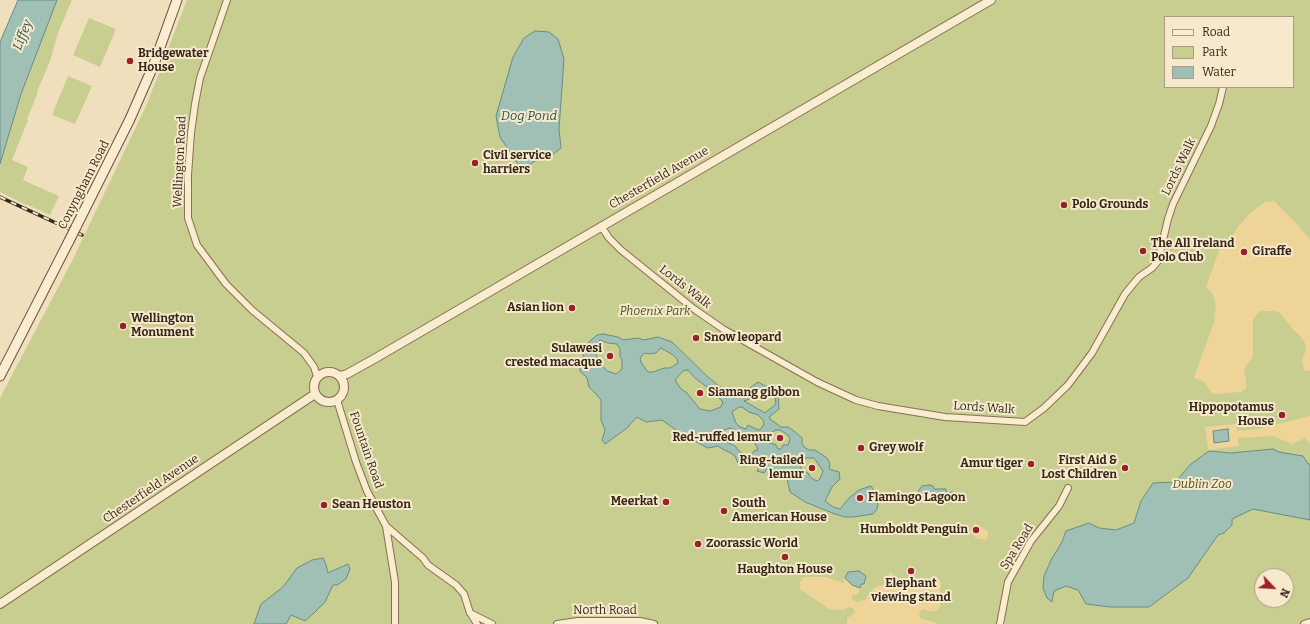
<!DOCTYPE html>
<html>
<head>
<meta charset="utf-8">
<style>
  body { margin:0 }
  #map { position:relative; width:1310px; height:624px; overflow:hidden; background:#f0dfbc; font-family:Bitter,serif }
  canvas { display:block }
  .legend { position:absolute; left:1164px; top:16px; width:130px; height:72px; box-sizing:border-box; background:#f7e9cc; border:1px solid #aa9b85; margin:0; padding:5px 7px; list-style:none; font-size:12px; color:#36271a }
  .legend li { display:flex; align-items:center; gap:8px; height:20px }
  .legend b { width:20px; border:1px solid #aa9b85 }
  .north { position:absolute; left:1254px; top:568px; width:40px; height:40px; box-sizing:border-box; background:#f7e9cc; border:1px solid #aa9b85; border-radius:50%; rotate:115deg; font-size:11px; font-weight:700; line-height:16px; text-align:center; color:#36271a }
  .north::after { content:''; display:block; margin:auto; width:14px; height:18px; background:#992226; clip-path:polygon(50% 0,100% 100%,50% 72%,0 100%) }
</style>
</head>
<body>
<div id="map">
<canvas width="1310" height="624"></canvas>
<ul class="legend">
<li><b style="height:5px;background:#faeccf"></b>Road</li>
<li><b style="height:11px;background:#c8ce90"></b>Park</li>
<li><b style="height:11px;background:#a0c0b6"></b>Water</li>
</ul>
<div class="north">N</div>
</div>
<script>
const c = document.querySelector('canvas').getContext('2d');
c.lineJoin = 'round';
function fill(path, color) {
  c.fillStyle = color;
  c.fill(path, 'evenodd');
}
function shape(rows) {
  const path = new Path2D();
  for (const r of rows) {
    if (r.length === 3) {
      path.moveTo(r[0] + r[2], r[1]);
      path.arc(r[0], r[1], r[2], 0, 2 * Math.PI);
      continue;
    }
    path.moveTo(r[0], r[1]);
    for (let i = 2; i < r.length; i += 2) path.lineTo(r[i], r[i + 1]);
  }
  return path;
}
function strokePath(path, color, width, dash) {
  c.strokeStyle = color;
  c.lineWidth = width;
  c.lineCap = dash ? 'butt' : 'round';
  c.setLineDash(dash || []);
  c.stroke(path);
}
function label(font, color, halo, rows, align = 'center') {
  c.font = font + ' Bitter,serif';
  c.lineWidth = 4;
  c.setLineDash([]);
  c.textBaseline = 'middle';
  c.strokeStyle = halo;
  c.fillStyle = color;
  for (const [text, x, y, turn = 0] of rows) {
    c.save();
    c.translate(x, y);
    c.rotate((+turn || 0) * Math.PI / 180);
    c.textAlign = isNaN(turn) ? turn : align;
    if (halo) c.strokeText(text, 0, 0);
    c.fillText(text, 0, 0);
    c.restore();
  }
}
fill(shape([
  [57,0,72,0,58,33,50,61,37,92,37,95,27,119,28,120,12,160,28,167,23,180,59,196,50,215,28,205,26,205,0,192,0,164,21,94],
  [187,0,1310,0,1310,624,0,624,0,398,73,259,146,106],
  [1165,17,1293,17,1293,87,1165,87],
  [1262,576,1286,576,1286,600,1262,600],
  [89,18,116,29,100,67,73,55],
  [68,76,92,86,75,124,52,115]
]), '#c8ce90');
fill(shape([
  [1274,201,1298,225,1310,240,1310,371,1304,370,1302,360,1306,350,1305,343,1301,337,1291,327,1280,313,1275,311,1260,311,1253,319,1253,356,1244,369,1247,387,1241,392,1213,394,1203,381,1194,378,1214,322,1216,304,1212,293,1206,287,1221,245,1232,238,1237,228,1250,213,1265,202],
  [1310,416,1310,444,1305,438,1292,444,1273,436,1238,438,1239,446,1208,450,1205,427,1236,424,1237,431,1258,429],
  [975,523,988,531,988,537,986,540,976,538,970,532],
  [891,572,898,584,902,583,907,580,911,583,940,580,941,584,940,590,940,607,936,611,928,611,924,609,920,611,919,616,922,619,937,623,937,624,847,624,847,618,851,616,855,612,853,608,848,607,844,610,829,609,800,589,800,582,803,577,825,577,843,583,845,578,852,585,860,588,858,594,853,595,851,599,857,602,865,600,871,591,876,587,884,585,884,578]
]), '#eed497');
const water = shape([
  [18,0,57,0,21,94,0,164,0,42,18,0],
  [535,31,549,32,558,39,564,59,559,129,561,148,548,158,535,161,522,170,500,137,496,116,513,57,524,38,535,31],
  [603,334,618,337,623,340,638,338,644,340,658,337,672,342,708,377,729,394,739,394,747,390,758,382,778,393,779,409,769,417,770,419,781,427,788,427,794,431,802,438,802,443,804,447,809,450,815,450,827,458,830,464,829,469,839,472,840,479,832,487,825,501,833,507,840,509,849,498,859,490,871,486,877,495,875,499,878,504,877,509,873,514,853,517,845,517,835,514,805,502,790,492,786,474,772,468,767,469,764,473,757,471,759,467,754,464,744,466,738,463,735,456,729,452,724,450,718,446,708,448,683,435,662,420,646,422,637,417,627,428,605,444,602,440,605,430,601,420,601,400,597,395,589,387,587,378,580,371,580,368,583,363,584,357,582,352,589,342,597,335,603,334],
  [600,340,608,343,617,344,620,349,620,356,622,360,622,369,616,374,607,371,596,359,597,356,594,350,595,345,600,340],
  [661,348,673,355,677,359,678,363,670,368,664,368,653,372,648,372,642,364,640,359,643,354,645,353,650,354,656,353,661,348],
  [687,370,690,372,695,378,707,387,723,402,721,407,710,411,700,409,687,393,681,389,675,380,683,371,687,370],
  [761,389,775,397,776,404,765,413,744,401,760,395,759,390,761,389],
  [739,407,742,407,749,412,758,415,763,420,764,424,761,429,758,430,748,425,746,429,740,427,736,423,732,412,739,407],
  [730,428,744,433,754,442,757,447,758,450,754,451,751,455,745,455,741,453,735,446,724,441,720,434,724,430,730,428],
  [776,430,780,430,788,435,790,439,788,445,783,445,781,449,778,449,776,445,767,442,766,439,768,434,776,430],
  [804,458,814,458,821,468,823,471,820,479,817,481,811,478,808,473,802,470,800,466,804,458],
  [1228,429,1229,441,1214,443,1213,431,1228,429],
  [1273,449,1279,452,1303,456,1308,464,1310,464,1310,520,1253,509,1232,519,1232,525,1224,533,1218,535,1188,578,1149,607,1110,607,1086,604,1078,590,1066,586,1054,591,1052,602,1047,598,1043,588,1044,576,1051,560,1062,542,1066,531,1089,523,1099,528,1116,530,1134,523,1141,501,1153,483,1175,482,1191,464,1209,451,1231,453,1273,449],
  [929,485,933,486,934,489,946,489,947,493,953,492,959,495,959,501,954,502,951,501,950,502,940,498,933,496,932,502,924,502,923,499,918,498,917,496,919,490,922,486,929,485],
  [323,558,326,565,328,573,348,564,350,569,346,579,337,585,333,585,325,602,315,612,305,621,291,615,286,624,254,624,261,604,283,587,297,568,312,560,323,558],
  [859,571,866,576,864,584,861,584,860,588,852,585,845,578,848,572,859,571]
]);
fill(water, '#a0c0b6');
strokePath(water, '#688e83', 1);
const minor = shape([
  [227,0,200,78,195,104,191,133,188,175,188,218,197,245,226,284,252,310,304,353,314,367,317,376],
  [601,226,609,238,621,250,694,309,723,329,817,382,856,400,878,406,945,417,1025,422,1044,408,1068,385,1092,353,1125,294,1139,277,1152,268,1158,261,1168,219,1173,204,1211,126,1219,104,1223,87],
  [337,400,356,462,367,491,386,526,395,582,395,624],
  [386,526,423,558,428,565,456,585,464,594,470,613,492,624],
  [471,614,477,624],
  [557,624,578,621,640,621,654,624],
  [1000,624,1008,582,1031,541,1059,506,1068,488],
  [1304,624,1310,622]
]);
const tertiary = shape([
  [329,387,15],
  [340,376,347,374,374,359,991,0],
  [0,604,315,394]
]);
const secondary = shape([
  [76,227,130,119,154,64,177,0],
  [0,376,69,241]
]);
strokePath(minor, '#886f55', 8);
strokePath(tertiary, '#886f55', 10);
strokePath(secondary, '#695038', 11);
strokePath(minor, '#faeccf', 6);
strokePath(tertiary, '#faeccf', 8);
strokePath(secondary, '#faeccf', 9);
const rail = shape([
  [0,197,82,235]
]);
strokePath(rail, '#36271a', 3.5);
strokePath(rail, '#f7e9cc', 2, [6]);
const secondaryBridge = shape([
  [69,241,76,227]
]);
strokePath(secondaryBridge, '#695038', 11, []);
strokePath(secondaryBridge, '#faeccf', 9);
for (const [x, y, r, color] of [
  [130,61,4,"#992226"],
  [475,163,4,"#992226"],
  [1064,205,4,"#992226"],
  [1143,251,4,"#992226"],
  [1244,252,4,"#992226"],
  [572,308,4,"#992226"],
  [123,326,4,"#992226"],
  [696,338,4,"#992226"],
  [610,356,4,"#992226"],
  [700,393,4,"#992226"],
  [1282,415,4,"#992226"],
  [780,438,4,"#992226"],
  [861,448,4,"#992226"],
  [1031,464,4,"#992226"],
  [812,468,4,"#992226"],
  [1125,468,4,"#992226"],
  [860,498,4,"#992226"],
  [666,502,4,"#992226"],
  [324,505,4,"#992226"],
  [724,511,4,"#992226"],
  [976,530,4,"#992226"],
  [698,544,4,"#992226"],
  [785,557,4,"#992226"],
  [911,571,4,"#992226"]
]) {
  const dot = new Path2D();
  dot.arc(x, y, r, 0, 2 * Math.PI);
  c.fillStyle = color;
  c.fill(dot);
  strokePath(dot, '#f7e9cc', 1.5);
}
label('bold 12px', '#36271a', '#f7e9cc', [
  ["Bridgewater",138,54],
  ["House",138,68],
  ["Civil service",483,156],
  ["harriers",483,170],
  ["Polo Grounds",1072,205],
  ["The All Ireland",1151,244],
  ["Polo Club",1151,258],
  ["Giraffe",1252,252],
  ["Asian lion",564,308,"right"],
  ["Wellington",131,319],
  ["Monument",131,333],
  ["Snow leopard",704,338],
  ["Sulawesi",602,349,"right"],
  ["crested macaque",602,363,"right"],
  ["Siamang gibbon",708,393],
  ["Hippopotamus",1274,408,"right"],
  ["House",1274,422,"right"],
  ["Red-ruffed lemur",772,438,"right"],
  ["Grey wolf",869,448],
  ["Ring-tailed",804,461,"right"],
  ["lemur",804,475,"right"],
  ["First Aid &",1117,461,"right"],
  ["Lost Children",1117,475,"right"],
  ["Amur tiger",1023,464,"right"],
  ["Flamingo Lagoon",868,498],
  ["Meerkat",658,502,"right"],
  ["South",732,504],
  ["American House",732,518],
  ["Sean Heuston",332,505],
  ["Humboldt Penguin",968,530,"right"],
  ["Zoorassic World",706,544],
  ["Haughton House",785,570,"center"],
  ["Elephant",911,584,"center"],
  ["viewing stand",911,598,"center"]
], 'left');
label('12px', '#36271a', '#f7e9cc', [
  ["Wellington Road",180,162,-87],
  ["Lords Walk",1179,167,-64],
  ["Chesterfield Avenue",659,178,-30],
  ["Conyngham Road",84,185,-63],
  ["Lords Walk",685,287,38],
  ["Lords Walk",984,408,4],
  ["Fountain Road",366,450,71],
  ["Chesterfield Avenue",151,489,-34],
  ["Spa Road",1017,547,-58],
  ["North Road",605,611]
]);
label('italic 12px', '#485320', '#f7e9cc', [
  ["Phoenix Park",655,312],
  ["Dublin Zoo",1202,485]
]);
label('italic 13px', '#295753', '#f7e9cc', [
  ["Liffey",23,35,-68],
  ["Dog Pond",529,116]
]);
</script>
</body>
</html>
